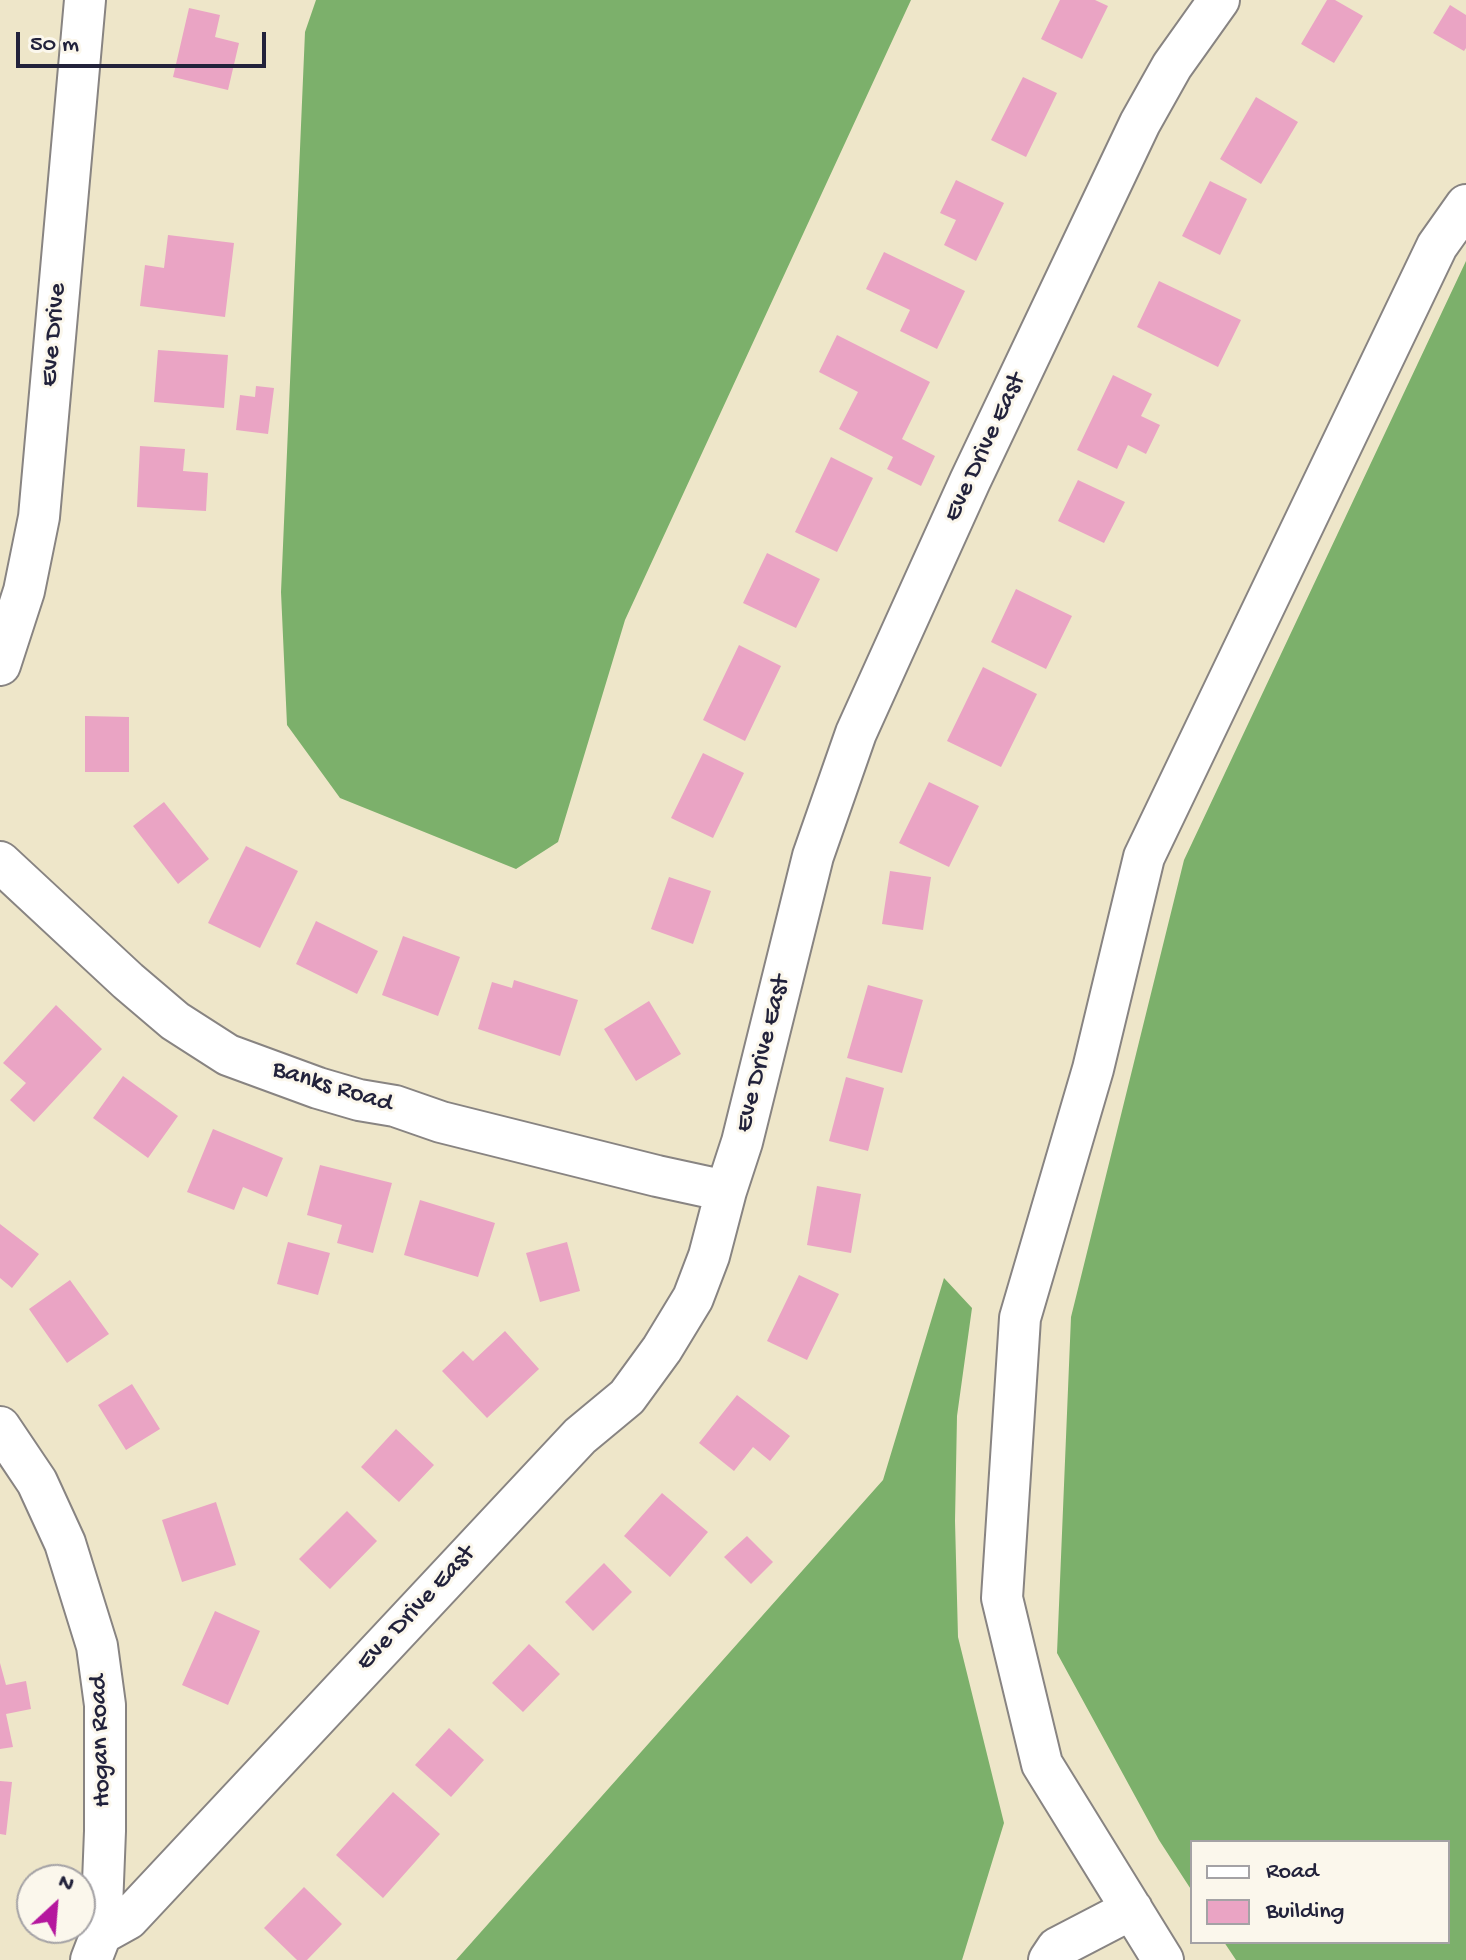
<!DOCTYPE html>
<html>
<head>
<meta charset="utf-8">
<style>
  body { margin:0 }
  #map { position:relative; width:1466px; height:1960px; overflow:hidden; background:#eee6c9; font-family:"Gochi Hand",sans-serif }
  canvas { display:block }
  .legend { position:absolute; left:1190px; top:1840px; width:260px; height:104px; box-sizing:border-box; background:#fbf7ec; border:2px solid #a4a2a5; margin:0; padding:10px 14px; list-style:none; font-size:24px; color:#22223b }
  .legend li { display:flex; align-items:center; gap:16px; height:40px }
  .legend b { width:40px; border:2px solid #a4a2a5 }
  .north { position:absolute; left:16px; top:1864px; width:80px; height:80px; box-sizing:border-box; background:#fbf7ec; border:2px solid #a4a2a5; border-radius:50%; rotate:26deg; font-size:22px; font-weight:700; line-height:32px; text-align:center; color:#22223b }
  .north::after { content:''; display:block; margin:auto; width:28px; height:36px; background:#b5179e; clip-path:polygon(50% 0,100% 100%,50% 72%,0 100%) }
  .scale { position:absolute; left:16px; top:32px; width:250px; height:36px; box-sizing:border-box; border:4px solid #22223b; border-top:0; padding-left:10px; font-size:24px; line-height:28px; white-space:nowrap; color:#22223b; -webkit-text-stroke:6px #fbf7ec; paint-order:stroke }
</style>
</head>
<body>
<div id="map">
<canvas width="1466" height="1960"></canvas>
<ul class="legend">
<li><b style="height:10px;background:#fff"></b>Road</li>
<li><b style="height:22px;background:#eaa4c4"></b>Building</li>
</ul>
<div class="north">N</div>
<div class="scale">50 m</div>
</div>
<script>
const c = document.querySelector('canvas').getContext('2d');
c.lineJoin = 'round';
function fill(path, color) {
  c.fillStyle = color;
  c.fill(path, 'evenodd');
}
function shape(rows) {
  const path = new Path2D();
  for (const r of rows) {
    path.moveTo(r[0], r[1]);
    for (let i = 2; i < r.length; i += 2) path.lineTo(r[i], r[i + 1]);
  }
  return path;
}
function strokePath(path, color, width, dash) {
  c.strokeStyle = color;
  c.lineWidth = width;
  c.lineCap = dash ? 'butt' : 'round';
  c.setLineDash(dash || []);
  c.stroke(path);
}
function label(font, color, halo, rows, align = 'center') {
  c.font = font + ' "Gochi Hand",sans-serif';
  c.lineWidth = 6;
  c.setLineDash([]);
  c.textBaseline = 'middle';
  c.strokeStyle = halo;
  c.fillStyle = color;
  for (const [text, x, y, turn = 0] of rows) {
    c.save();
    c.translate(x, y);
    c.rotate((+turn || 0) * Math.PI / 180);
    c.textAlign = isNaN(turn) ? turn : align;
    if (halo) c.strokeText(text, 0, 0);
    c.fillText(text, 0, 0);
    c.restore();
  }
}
fill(shape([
  [316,0,911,0,625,620,558,842,516,869,340,798,287,725,281,592,305,32],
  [1466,261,1466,1960,1236,1960,1224,1942,1448,1942,1448,1842,1192,1842,1192,1891,1159,1840,1057,1653,1071,1317,1184,860],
  [944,1278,972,1308,957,1416,955,1521,958,1637,1004,1823,962,1960,456,1960,883,1480]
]), '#7cb06b');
fill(shape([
  [1060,0,1095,0,1108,6,1082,59,1041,39],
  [1327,0,1335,0,1363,16,1334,63,1301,44],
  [1450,5,1466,15,1466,48,1464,51,1433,33],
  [189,8,220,15,215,37,239,43,228,90,173,77],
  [1023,77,1057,93,1026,157,991,140],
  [1256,97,1298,122,1261,184,1220,159],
  [956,180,1004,203,976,261,944,245,956,220,940,213],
  [1210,181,1247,199,1220,255,1182,236],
  [168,235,234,243,225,317,140,306,145,265,164,268],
  [884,252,965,291,937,349,900,331,910,310,866,289],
  [1159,281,1241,320,1218,367,1137,327],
  [837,335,930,382,902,439,935,456,921,486,887,469,893,457,839,429,858,392,819,372],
  [158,350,228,355,224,408,154,402],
  [1113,375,1152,394,1141,416,1160,425,1146,454,1128,445,1117,469,1077,450],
  [256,386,274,388,268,434,236,430,240,395,255,397],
  [140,446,185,449,183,471,208,473,206,511,137,507],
  [831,457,873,478,837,552,795,532],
  [1078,480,1125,502,1104,543,1058,521],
  [767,553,820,579,796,628,743,603],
  [1016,589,1072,616,1046,669,991,642],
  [739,645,781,666,745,741,703,720],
  [983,667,1037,694,1001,767,947,741],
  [85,716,129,717,129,772,85,772],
  [703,753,744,773,713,838,671,818],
  [929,782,979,806,949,867,899,843],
  [164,802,209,859,178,884,133,826],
  [246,846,298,871,260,948,208,923],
  [890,871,931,877,923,930,882,924],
  [669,877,711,891,693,944,651,929],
  [316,921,378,951,357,994,296,964],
  [403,936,460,957,438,1016,382,995],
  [514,980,578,1000,560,1056,478,1029,492,982,512,988],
  [868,985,923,1000,902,1073,847,1058],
  [649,1001,681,1054,636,1081,604,1029],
  [56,1005,102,1049,34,1122,10,1100,26,1083,3,1063],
  [123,1076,178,1116,148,1158,93,1118],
  [846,1077,884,1088,868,1151,829,1141],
  [213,1129,283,1158,267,1197,243,1187,234,1210,187,1192],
  [320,1165,392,1183,373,1253,337,1243,342,1225,307,1215],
  [817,1186,861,1194,851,1253,807,1245],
  [420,1200,495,1223,478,1277,404,1255],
  [0,1224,39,1254,12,1288,0,1278],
  [288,1242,330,1253,318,1295,277,1284],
  [567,1242,580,1291,540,1302,526,1253],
  [799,1275,839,1294,807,1360,767,1341],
  [70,1280,109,1334,67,1363,29,1309],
  [505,1331,539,1369,487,1418,442,1371,463,1351,473,1361],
  [132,1384,160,1429,126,1450,98,1405],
  [737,1395,790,1436,770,1461,753,1447,734,1471,699,1443],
  [396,1429,434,1465,399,1502,361,1467],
  [662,1493,708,1532,670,1577,624,1536],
  [216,1502,236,1565,182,1582,162,1520],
  [347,1511,377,1541,330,1589,299,1559],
  [747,1536,773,1562,751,1584,724,1557],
  [604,1563,632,1592,593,1631,565,1602],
  [215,1611,260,1631,228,1705,182,1685],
  [529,1644,560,1674,523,1712,492,1683],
  [0,1663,6,1685,26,1681,31,1709,6,1714,13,1747,0,1749],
  [449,1728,484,1760,451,1797,415,1765],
  [0,1781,12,1782,6,1835,0,1834],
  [393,1792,440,1834,383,1898,336,1855],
  [304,1887,342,1924,307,1960,297,1960,264,1928]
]), '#eaa4c4');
const minor = shape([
  [0,665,24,591,39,517,85,0],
  [0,862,128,981,175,1021,228,1055,318,1088,359,1100,395,1106,441,1122,657,1176,726,1191],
  [0,1427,37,1482,65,1543,97,1646,105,1705,105,1831,101,1934],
  [91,1960,101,1934,128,1919,580,1436,627,1397,662,1349,693,1298,709,1256,726,1191,742,1142,813,856,856,733,970,481,1140,123,1172,66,1219,0],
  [1049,1960,1057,1948,1132,1909],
  [1163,1960,1042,1764,1002,1598,1020,1318,1093,1069,1144,857,1437,246,1466,205]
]);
strokePath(minor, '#888482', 44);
strokePath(minor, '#fff', 40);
label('26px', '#22223b', '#fbf7ec', [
  ["Eve Drive",55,335,-85],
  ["Eve Drive East",986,448,-65],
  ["Eve Drive East",764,1054,-76],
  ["Banks Road",332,1088,17],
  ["Eve Drive East",417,1609,-47],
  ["Hogan Road",102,1741,-92]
]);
</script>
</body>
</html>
